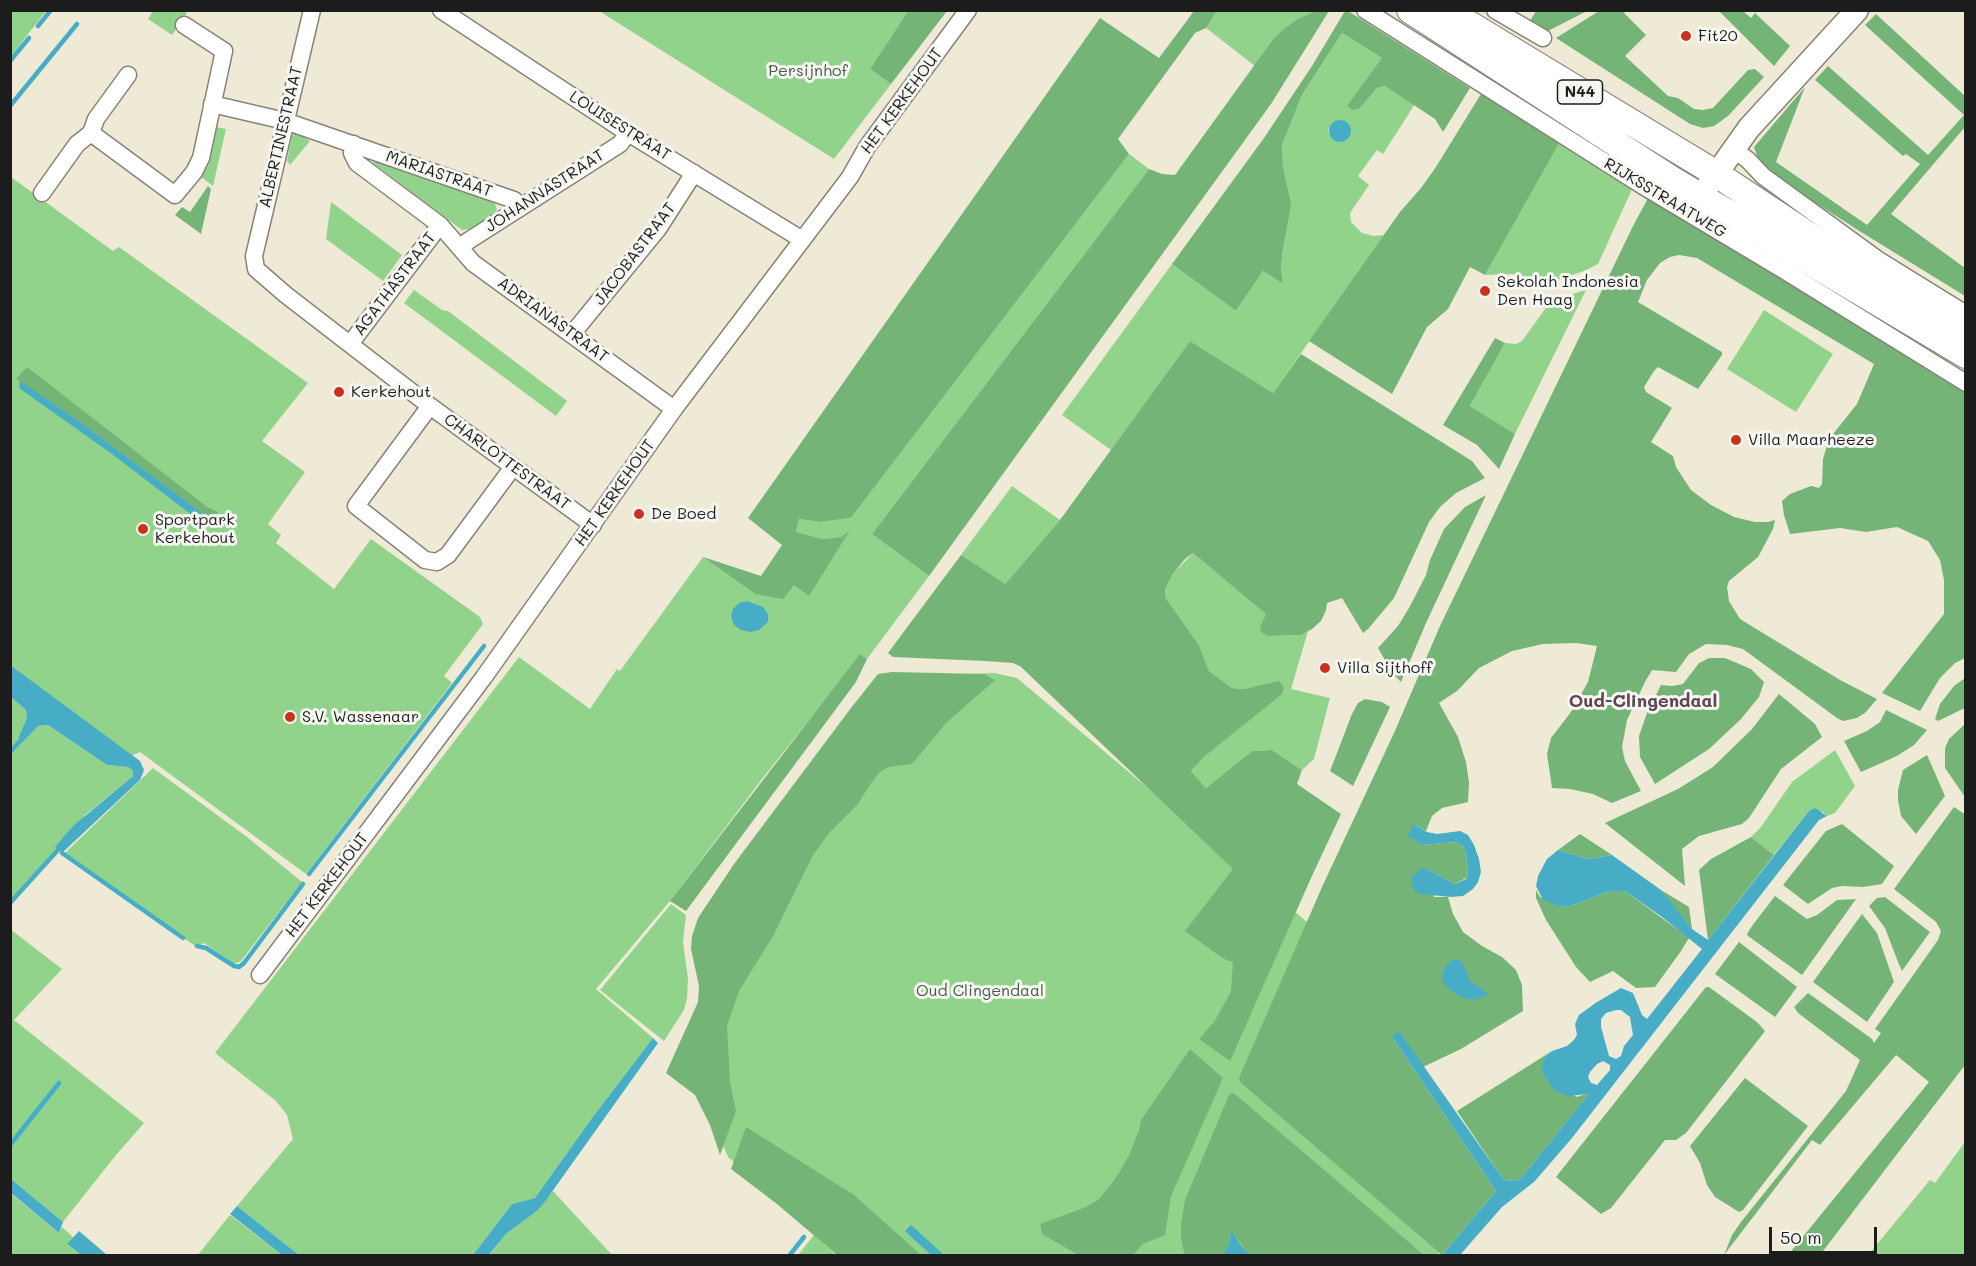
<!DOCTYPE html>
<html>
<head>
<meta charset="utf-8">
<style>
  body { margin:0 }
  #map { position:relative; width:1976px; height:1266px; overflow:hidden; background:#efead5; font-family:Mali,sans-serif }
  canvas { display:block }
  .frame { position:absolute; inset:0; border:12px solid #1c1c1c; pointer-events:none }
  .scale { position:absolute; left:1769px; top:1227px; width:108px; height:27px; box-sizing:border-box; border:3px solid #1c1c1c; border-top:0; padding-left:8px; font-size:18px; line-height:21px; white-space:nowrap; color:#1c1c1c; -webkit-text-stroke:4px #f6f6f2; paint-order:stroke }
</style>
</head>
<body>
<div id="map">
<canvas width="1976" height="1266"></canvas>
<div class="frame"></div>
<div class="scale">50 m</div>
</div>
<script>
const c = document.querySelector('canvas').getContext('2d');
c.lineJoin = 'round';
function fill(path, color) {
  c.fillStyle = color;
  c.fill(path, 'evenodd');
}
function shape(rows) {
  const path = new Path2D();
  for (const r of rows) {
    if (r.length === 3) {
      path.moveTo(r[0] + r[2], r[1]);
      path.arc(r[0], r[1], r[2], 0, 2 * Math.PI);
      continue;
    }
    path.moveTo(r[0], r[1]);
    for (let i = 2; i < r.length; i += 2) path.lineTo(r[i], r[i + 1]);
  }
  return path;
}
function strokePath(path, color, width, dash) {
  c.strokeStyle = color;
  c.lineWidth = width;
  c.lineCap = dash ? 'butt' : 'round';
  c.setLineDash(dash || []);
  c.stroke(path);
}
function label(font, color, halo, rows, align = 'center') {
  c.font = font + ' Mali,sans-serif';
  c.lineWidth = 6;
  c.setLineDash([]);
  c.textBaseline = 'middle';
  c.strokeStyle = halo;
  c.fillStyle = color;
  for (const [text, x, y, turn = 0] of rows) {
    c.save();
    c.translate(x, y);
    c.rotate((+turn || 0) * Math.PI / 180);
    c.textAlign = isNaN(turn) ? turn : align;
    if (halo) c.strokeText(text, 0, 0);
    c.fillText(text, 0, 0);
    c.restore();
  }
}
fill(shape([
  [11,10,46,11,11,56,10,11],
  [153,11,188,11,172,35,148,19],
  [599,11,908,11,870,69,891,84,834,159],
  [1217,11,1316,11,1299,18,1274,38,1255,66,1206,28],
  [1342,33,1382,58,1360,108,1377,88,1385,86,1415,104,1383,154,1377,150,1358,176,1369,185,1350,213,1351,222,1362,233,1374,236,1384,235,1273,393,1190,341,1111,450,1062,415,1172,264,1236,311,1263,271,1283,284,1281,267,1285,235,1282,145,1302,95],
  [1350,128,1350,135,1346,141,1335,141,1330,136,1328,129],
  [216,127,226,129,213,186,200,176,208,166],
  [296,132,310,141,290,165,287,161,292,136],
  [1560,142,1633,187,1598,264,1584,271,1550,282,1535,280,1514,274,1485,275],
  [1129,154,1149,169,872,534,929,576,867,659,861,655,762,779,670,901,596,989,653,1038,592,1118,535,1198,512,1204,473,1255,299,1255,237,1206,293,1139,287,1115,276,1101,215,1053,519,657,590,709,617,669,620,671,703,557,755,594,794,585,848,532,841,537,823,539,796,532,799,519,820,522,851,518],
  [379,155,493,198,497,210,494,214,470,229,462,230,373,163],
  [11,177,113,251,119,247,308,383,262,441,305,472,268,524,281,535,276,543,334,589,371,539,480,617,483,624,444,676,452,683,306,874,140,752,120,761,11,682],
  [331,202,402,255,383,281,326,239],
  [414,290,442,310,448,311,567,401,556,416,404,303],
  [1586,290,1515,434,1470,406,1505,343,1516,344,1522,341,1548,305,1559,298],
  [1764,310,1833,354,1796,412,1727,369],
  [1012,486,1060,520,1004,585,961,555],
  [1193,553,1267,614,1260,627,1268,636,1301,635,1308,631,1291,689,1330,698,1314,759,1302,770,1272,750,1252,751,1206,788,1191,771,1205,756,1254,687,1244,689,1232,688,1209,671,1199,645,1165,597,1165,589,1173,574],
  [994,673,1017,678,1313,927,1489,1192,1437,1255,846,1255,728,1157,700,1093,697,1018,881,678],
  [11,697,26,710,27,718,18,738,23,742,38,726,48,725,107,765,128,767,133,770,133,776,84,816,87,819,11,904],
  [1835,750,1855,786,1835,813,1827,816,1823,812,1809,811,1774,855,1751,837,1761,827,1792,782],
  [153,768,247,837,302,882,241,961,234,964,204,943,195,946,65,853],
  [671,904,686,915,683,942,688,979,687,998,684,1010,664,1041,600,990],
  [10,929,62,969,14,1020,144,1123,116,1155,63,1222,11,1179],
  [1965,1142,1965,1255,1868,1255,1930,1180,1935,1183],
  [553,1191,612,1255,489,1256,506,1234,537,1211],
  [10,1193,59,1233,62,1227,73,1237,68,1245,81,1255,11,1255],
  [230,1215,282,1255,197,1256],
  [814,1235,836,1255,798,1255]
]), '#91d38b');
fill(shape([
  [908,11,947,11,891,84,870,69],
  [1194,11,1217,11,1206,28,1195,33,1118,139,1129,154,851,518,820,522,799,519,796,532,823,539,841,537,850,530,809,596,794,585,783,599,755,594,703,557,761,576,782,545,748,518,1100,18,1159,58],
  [1316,11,1329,11,1271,104,929,576,872,534,1149,169,1162,174,1175,175,1274,38,1284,29,1299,18],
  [1345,11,1348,11,1470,88,1443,132,1435,119,1385,86,1377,88,1360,108,1353,110,1347,106,1382,58,1342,33,1302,95,1282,145,1283,168,1291,204,1283,249,1281,267,1283,284,1263,271,1236,311,1172,264,1264,138,1312,66],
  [1536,11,1587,11,1544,33,1528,24],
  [1599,11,1626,11,1624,13,1646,35,1625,56,1668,96,1678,98,1694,109,1703,110,1713,108,1748,70,1755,69,1764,77,1728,116,1714,126,1703,128,1690,124,1556,38],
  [1719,11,1743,11,1751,18,1755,13,1790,46,1774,66],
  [1876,14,1965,96,1965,127,1891,214,1965,268,1965,296,1861,232,1761,168,1754,147,1805,87,1776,162,1867,225,1920,164,1906,154,1903,156,1815,80,1828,66,1928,155,1964,115,1865,25],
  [1481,94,1560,142,1485,275,1470,267,1448,309,1427,327,1392,394,1309,341,1400,212,1421,188,1434,170],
  [208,186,211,189,201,234,175,215,182,207,190,212],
  [1653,199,1965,392,1965,658,1955,663,1940,678,1920,711,1882,693,1944,614,1944,580,1940,560,1928,541,1897,527,1866,532,1840,528,1790,534,1784,515,1782,501,1790,494,1811,486,1819,488,1822,484,1823,459,1829,439,1857,404,1874,364,1697,258,1679,255,1670,257,1660,263,1647,280,1638,302,1722,352,1722,355,1698,389,1658,367,1654,371,1644,387,1646,392,1672,408,1651,442,1673,456,1676,467,1691,490,1711,505,1734,517,1755,522,1768,522,1775,520,1773,529,1758,557,1729,581,1727,587,1729,601,1740,619,1840,680,1877,699,1865,713,1857,718,1843,721,1837,718,1743,649,1727,645,1706,644,1689,654,1676,672,1652,670,1645,682,1627,720,1622,747,1625,761,1641,791,1612,803,1593,794,1570,789,1552,788,1547,754,1551,738,1571,712,1588,682,1597,646,1576,643,1543,644,1512,651,1479,668,1457,691,1439,703,1458,737,1466,762,1469,782,1468,802,1442,808,1432,816,1426,831,1414,824,1423,845,1455,842,1462,845,1466,852,1468,871,1466,878,1455,884,1429,870,1434,897,1448,897,1453,914,1463,932,1482,946,1502,957,1516,970,1522,985,1523,1011,1461,1049,1423,1067,1414,1054,1392,1037,1496,1191,1442,1255,1241,1083,1239,1078,1322,887,1394,733,1440,626,1633,226,1647,200],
  [1495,338,1505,343,1470,406,1515,434,1499,469,1477,445,1443,425],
  [1190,341,1273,393,1301,354,1472,461,1485,478,1456,493,1440,507,1429,522,1394,598,1368,629,1363,633,1342,598,1327,603,1326,610,1321,621,1312,629,1301,635,1268,636,1261,632,1260,627,1266,614,1193,553,1185,559,1173,574,1165,589,1165,597,1199,645,1209,671,1232,688,1244,689,1279,681,1284,688,1282,694,1205,756,1191,771,1206,788,1252,751,1272,750,1302,770,1297,784,1341,814,1311,878,1230,1061,1199,1039,1214,1022,1231,992,1233,962,1224,959,1185,931,1233,869,1020,666,1013,663,985,661,893,657,888,653,961,555,1005,584,1060,520],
  [27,367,207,507,218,512,211,524,206,516,84,425,16,379],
  [1486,495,1426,623,1401,682,1393,674,1378,648,1398,626,1409,608,1426,575,1430,560,1444,529,1465,507],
  [860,654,867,659,856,682,686,911,670,901],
  [1709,658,1725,658,1751,669,1764,682,1759,697,1741,719,1709,749,1655,784,1640,757,1639,736,1647,713,1661,685,1672,686,1683,684,1699,663],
  [892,672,984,674,995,680,946,723,912,764,888,767,880,772,869,786,857,805,830,832,813,855,773,936,739,991,727,1026,730,1082,736,1111,720,1155,710,1125,695,1095,666,1073,698,1002,699,986,691,949,692,936,698,918,734,864,851,708,878,674],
  [1965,678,1965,708,1938,721,1935,719,1940,704,1954,686],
  [1779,694,1815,724,1822,737,1781,769,1749,818,1742,824,1699,836,1682,849,1685,886,1605,823,1678,789,1713,767,1752,729],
  [1365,699,1382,702,1390,707,1353,786,1330,771,1352,714,1358,703],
  [1886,710,1927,730,1914,745,1897,756,1861,772,1844,741,1867,731,1880,722],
  [1965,724,1965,797,1945,768,1945,748,1949,739],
  [1927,755,1945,796,1916,834,1901,816,1898,800,1898,790,1903,770],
  [1954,807,1966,815,1965,1065,1820,1255,1788,1255,1929,1082,1896,1055,1820,1145,1812,1140,1724,1255,1732,1235,1741,1222,1846,1091,1860,1060,1798,1013,1794,1007,1808,993,1872,1039,1874,1043,1881,1033,1875,1029,1938,940,1941,931,1936,922,1894,889],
  [1842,824,1894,866,1882,884,1863,887,1842,886,1832,888,1808,904,1783,885,1826,831],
  [1580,834,1612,855,1588,859,1558,850],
  [1751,837,1774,855,1708,940,1699,870,1711,859],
  [1536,890,1540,897,1562,907,1571,906,1609,891,1625,891,1689,938,1681,951,1655,987,1636,988,1613,971,1590,982,1576,967,1546,920,1536,898],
  [1661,890,1689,907,1692,929,1679,915],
  [1775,896,1807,919,1817,915,1837,900,1856,899,1802,975,1748,936,1747,934,1752,926],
  [1885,897,1930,932,1902,971,1898,962,1885,928,1869,906,1877,898],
  [1862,914,1877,933,1894,982,1867,1022,1813,982],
  [1739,942,1797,987,1775,1017,1715,974],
  [1706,987,1709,987,1757,1022,1765,1031,1686,1133,1676,1140,1665,1140,1611,1208,1601,1214,1556,1177],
  [1190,1049,1223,1078,1171,1196,1165,1235,1143,1244,1133,1255,1080,1256,1042,1234,1040,1224,1086,1207,1098,1200,1110,1186,1119,1173,1130,1153,1140,1128,1141,1120],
  [1552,1051,1545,1057,1576,1097,1590,1093,1522,1177,1516,1181,1505,1180,1498,1172,1457,1111],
  [1745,1078,1808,1126,1743,1210,1739,1212,1715,1197,1707,1185,1700,1163,1690,1146],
  [1232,1093,1236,1095,1424,1255,1250,1255,1231,1231,1229,1243,1224,1255,1185,1256,1181,1239,1181,1225,1185,1200,1229,1095],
  [746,1127,854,1195,921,1255,837,1255,777,1204,731,1169]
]), '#74b577');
fill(shape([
  [1340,131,11],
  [20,381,84,425,206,516,208,520,204,523,197,519,112,454,19,388],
  [747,601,763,607,768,614,768,622,759,630,750,632,741,630,734,625,731,616,733,609,739,603],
  [10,665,140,761,144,770,140,780,62,853,55,847,73,826,133,776,133,771,128,767,107,765,48,725,38,726,23,742,21,740,18,738,27,718,26,710,11,697],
  [1815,808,1827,816,1819,820,1572,1138,1534,1182,1502,1207,1460,1255,1442,1255,1496,1191,1392,1037,1399,1031,1498,1172,1505,1180,1516,1181,1522,1177,1589,1094,1568,1096,1555,1091,1543,1074,1542,1065,1545,1057,1552,1051,1567,1046,1574,1040,1577,1035,1575,1024,1579,1015,1597,1002,1621,988,1633,993,1642,1015,1647,1019,1702,949,1662,917,1625,891,1609,891,1571,906,1562,907,1543,900,1536,886,1538,876,1547,859,1558,850,1588,859,1612,855,1661,890,1692,929,1708,940,1809,811],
  [1616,1010,1621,1010,1630,1017,1633,1035,1624,1046,1621,1056,1616,1059,1609,1056,1601,1027,1601,1019,1606,1013],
  [1603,1061,1610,1065,1610,1070,1597,1085,1591,1083,1588,1077,1590,1072,1597,1064],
  [1414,824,1427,832,1437,834,1460,831,1468,835,1474,845,1479,859,1481,872,1478,882,1473,889,1463,896,1451,897,1420,894,1413,889,1411,877,1422,868,1429,870,1455,884,1466,879,1468,871,1466,852,1462,845,1455,842,1423,845,1408,836],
  [1453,960,1460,960,1464,965,1469,980,1487,993,1486,996,1474,1000,1463,998,1450,990,1443,982,1442,975,1446,965],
  [653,1038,658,1043,544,1203,537,1211,506,1234,489,1255,473,1255,512,1204,535,1198,592,1118],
  [11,1179,63,1222,59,1233,11,1193],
  [237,1206,299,1255,282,1255,230,1214],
  [911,1225,944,1255,931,1255,905,1231],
  [1231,1230,1240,1244,1250,1255,1224,1255,1229,1243],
  [79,1231,107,1255,81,1255,67,1244]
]), '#47adc6');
strokePath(shape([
  [38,26,51,10],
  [10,61,29,38],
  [10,106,77,24],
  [10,752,21,740],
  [62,853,183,938],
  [309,874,484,646],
  [10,903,58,850],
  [197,946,206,948,234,966,239,967,244,963,303,884],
  [10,1145,59,1083],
  [789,1256,804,1237]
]), '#47adc6', 4.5);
const street = shape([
  [312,10,254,256,256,269,286,295,430,406,593,525],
  [441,10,628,133,801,239],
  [1365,10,1643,186,1785,271,1966,383],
  [1495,10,1543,38],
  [212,104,285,121,514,200,520,208],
  [91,133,175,195,194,172,201,158,224,51,184,25],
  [354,144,352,153,357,163,440,225,473,263,674,409],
  [1733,149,1748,160,1763,176,1877,259,1966,314],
  [42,193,77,144,91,133,96,119,128,75],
  [461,248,468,241,620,144,628,133],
  [572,334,658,229,694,173],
  [350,344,440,225],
  [430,406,356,506,425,560,437,562,448,555,513,467],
  [260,975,484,677,674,409,850,177,867,147,968,10]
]);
const secondary = shape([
  [1700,197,1749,128,1857,10]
]);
const primary = shape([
  [1410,10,1671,179,1966,355],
  [1446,10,1715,173,1849,262,1966,334]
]);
strokePath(street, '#868378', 19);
strokePath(secondary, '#868378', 25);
strokePath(primary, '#868378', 28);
strokePath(street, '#fff', 16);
strokePath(secondary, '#fff', 22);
strokePath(primary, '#fff', 26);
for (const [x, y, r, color] of [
  [1686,36,6,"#c8321e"],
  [1485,291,6,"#c8321e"],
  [339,392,6,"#c8321e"],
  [1736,440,6,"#c8321e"],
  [639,514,6,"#c8321e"],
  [143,529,6,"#c8321e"],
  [1325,668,6,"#c8321e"],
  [290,717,6,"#c8321e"]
]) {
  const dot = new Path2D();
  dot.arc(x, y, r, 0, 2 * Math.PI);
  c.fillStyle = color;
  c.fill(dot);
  strokePath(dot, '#f6f6f2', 2);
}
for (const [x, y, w] of [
  [1580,92,45]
]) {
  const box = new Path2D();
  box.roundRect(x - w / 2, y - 12, w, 24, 4.5);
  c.fillStyle = '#f6f6f2';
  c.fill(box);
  strokePath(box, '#1c1c1c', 1.5);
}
label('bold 15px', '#1c1c1c', null, [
  ["N44",1580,92]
]);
label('16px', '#1c1c1c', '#f6f6f2', [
  ["Fit20",1698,36],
  ["Sekolah Indonesia",1497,282],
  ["Den Haag",1497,300],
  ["Kerkehout",351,392],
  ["Villa Maarheeze",1748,440],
  ["De Boed",651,514],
  ["Sportpark",155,520],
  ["Kerkehout",155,538],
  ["Villa Sijthoff",1337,668],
  ["S.V. Wassenaar",302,717]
], 'left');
label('16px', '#455c43', '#f6f6f2', [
  ["Persijnhof",808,71],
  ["Oud Clingendaal",980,991]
]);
label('16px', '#1c1c1c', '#f6f6f2', [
  ["HET KERKEHOUT",902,101,-54],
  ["LOUISESTRAAT",620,126,32],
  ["ALBERTINESTRAAT",281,137,-77],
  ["MARIASTRAAT",439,174,19],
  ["JOHANNASTRAAT",545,191,-33],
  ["RIJKSSTRAATWEG",1665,198,31],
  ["JACOBASTRAAT",635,254,-53],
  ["AGATHASTRAAT",395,284,-53],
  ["ADRIANASTRAAT",553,320,36],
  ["CHARLOTTESTRAAT",507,462,36],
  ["HET KERKEHOUT",615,493,-55],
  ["HET KERKEHOUT",327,885,-53]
]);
label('bold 18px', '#604553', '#f6f6f2', [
  ["Oud-Clingendaal",1643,701]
]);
</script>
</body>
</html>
